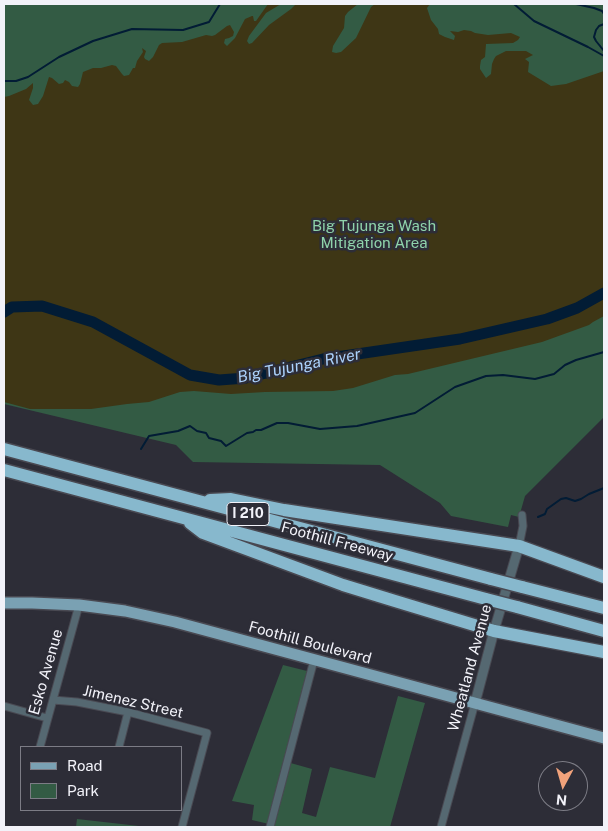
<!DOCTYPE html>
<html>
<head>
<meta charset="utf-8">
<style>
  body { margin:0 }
  #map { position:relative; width:608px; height:831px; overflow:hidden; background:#2d2d37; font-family:"Public Sans",sans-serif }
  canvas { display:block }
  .frame { position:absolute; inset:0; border:5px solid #f2f2f9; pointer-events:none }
  .legend { position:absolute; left:20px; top:746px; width:162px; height:65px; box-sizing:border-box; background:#2d2d37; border:1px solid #7c7c85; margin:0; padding:6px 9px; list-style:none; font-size:15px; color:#f2f2f9 }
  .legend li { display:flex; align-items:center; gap:10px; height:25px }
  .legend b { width:25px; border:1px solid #7c7c85 }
  .north { position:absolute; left:538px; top:761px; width:50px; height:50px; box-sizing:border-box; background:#2d2d37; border:1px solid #7c7c85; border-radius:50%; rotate:186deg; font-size:14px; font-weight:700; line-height:20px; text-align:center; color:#f2f2f9 }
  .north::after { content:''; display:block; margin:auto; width:18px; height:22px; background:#f1a27b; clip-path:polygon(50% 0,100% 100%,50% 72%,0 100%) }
</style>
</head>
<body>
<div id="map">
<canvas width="608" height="831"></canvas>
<div class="frame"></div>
<ul class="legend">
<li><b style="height:6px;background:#7aa1b3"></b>Road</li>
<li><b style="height:14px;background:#335b44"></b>Park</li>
</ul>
<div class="north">N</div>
</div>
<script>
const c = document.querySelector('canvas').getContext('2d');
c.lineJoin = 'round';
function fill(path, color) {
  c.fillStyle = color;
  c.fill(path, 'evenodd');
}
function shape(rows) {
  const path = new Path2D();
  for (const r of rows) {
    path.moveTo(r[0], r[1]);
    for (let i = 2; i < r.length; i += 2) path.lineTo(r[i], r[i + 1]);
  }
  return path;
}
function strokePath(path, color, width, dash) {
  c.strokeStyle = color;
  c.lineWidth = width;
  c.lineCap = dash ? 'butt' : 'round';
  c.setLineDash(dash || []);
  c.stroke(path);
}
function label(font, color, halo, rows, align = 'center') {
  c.font = font + ' "Public Sans",sans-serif';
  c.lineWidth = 5;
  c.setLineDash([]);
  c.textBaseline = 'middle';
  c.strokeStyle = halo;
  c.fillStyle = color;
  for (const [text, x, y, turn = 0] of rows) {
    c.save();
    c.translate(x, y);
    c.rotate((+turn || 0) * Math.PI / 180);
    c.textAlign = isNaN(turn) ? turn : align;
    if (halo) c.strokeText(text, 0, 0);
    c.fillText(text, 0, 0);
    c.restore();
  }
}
fill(shape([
  [4,4,604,4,604,417,525,496,519,517,511,515,508,527,451,516,440,503,380,465,193,462,176,445,4,404],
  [283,665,311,672,287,762,312,769,302,813,316,817,330,767,375,778,398,696,425,703,390,827,269,827,269,824,252,820,254,805,232,801],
  [77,819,139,826,76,827]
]), '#335b44');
fill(shape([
  [268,4,281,4,266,13,249,36,247,41,249,44,252,43,269,25,291,9,296,4,358,4,348,12,345,16,344,28,333,46,332,52,336,53,341,52,356,38,371,7,375,4,430,4,427,8,431,20,438,29,439,34,445,37,454,40,455,36,450,31,458,32,464,30,471,31,475,33,488,35,511,33,520,37,518,40,513,43,486,44,485,57,481,60,480,66,480,69,486,78,491,74,492,64,494,59,496,56,506,51,526,51,533,55,525,59,529,62,528,72,551,86,566,84,604,71,604,316,593,322,589,325,542,342,408,374,395,375,353,388,333,391,265,392,231,394,194,391,180,392,149,402,127,404,91,409,30,409,4,402,4,97,9,96,26,89,33,83,33,88,29,100,33,105,38,104,43,96,49,77,52,78,59,84,63,83,65,80,69,82,72,86,78,87,80,84,83,72,93,68,101,68,112,65,116,66,122,74,124,76,129,75,133,68,135,68,137,61,143,52,142,48,146,51,144,57,145,59,149,61,153,57,159,45,162,43,182,42,206,35,212,36,215,35,227,26,230,25,234,32,233,36,229,38,225,39,224,43,227,46,235,38,245,19,252,16,253,16,254,21,256,21]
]), '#3e3615');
strokePath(shape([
  [514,4,534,21,588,47,604,56],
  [576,4,594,8,602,11,604,14],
  [604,21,604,24,599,26,596,30,594,37,596,41,604,51],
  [4,81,16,81,28,77,59,57,93,41,132,29,183,30,209,22,220,4],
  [141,449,149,436,178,431,190,426,197,431,206,433,209,438,221,441,226,446,247,433,253,432,256,430,261,430,277,423,288,423,320,429,357,426,415,413,455,387,486,376,503,375,535,379,554,374,565,365,576,360,604,352],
  [538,517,545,514,547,509,561,499,566,498,575,501,581,499,589,494,604,488]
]), '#021c35', 2);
strokePath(shape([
  [4,312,12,307,42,306,93,322,190,375,219,380,246,378,323,359,460,339,547,319,577,308,604,293]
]), '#021c35', 11);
const minor = shape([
  [519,546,523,526,522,515],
  [53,700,77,702,128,712,207,733,182,827],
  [4,706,47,718],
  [40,747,79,605],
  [119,747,128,712],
  [270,827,314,660],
  [441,827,475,703]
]);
const tertiary = shape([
  [475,703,494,631,519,546]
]);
const primary = shape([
  [4,603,32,603,79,605,125,611,175,622,604,738]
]);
const motorway = shape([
  [4,449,491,579],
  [4,470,486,599],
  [210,500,231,499,284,510,519,546,604,577],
  [190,523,203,533,343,585,395,601,494,631,604,652],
  [522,587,604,608],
  [517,607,604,631]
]);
strokePath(minor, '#494952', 9);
strokePath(tertiary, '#494952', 11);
strokePath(primary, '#494952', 14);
strokePath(motorway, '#494952', 15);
strokePath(minor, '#556871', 7);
strokePath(tertiary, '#556871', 9);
strokePath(primary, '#7aa1b3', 11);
strokePath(motorway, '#87b8cd', 12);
const motorwayBridge = shape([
  [491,579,522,587],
  [486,599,517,607]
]);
strokePath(motorwayBridge, '#494952', 15, []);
strokePath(motorwayBridge, '#87b8cd', 12);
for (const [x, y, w] of [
  [248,514,42]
]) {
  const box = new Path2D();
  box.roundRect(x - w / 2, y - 11.5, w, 23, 4);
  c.fillStyle = '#2d2d37';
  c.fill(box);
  strokePath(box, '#f2f2f9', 1);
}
label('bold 14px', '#f2f2f9', null, [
  ["I 210",248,514]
]);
label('15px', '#8fd3ab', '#2d2d37', [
  ["Big Tujunga Wash",374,226],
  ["Mitigation Area",374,243]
]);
label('15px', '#f2f2f9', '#2d2d37', [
  ["Foothill Freeway",337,542,15],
  ["Foothill Boulevard",310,643,15],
  ["Wheatland Avenue",470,668,-75],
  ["Esko Avenue",46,672,-74],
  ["Jimenez Street",133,702,13]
]);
label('italic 16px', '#acd2fc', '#2d2d37', [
  ["Big Tujunga River",299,366,-11]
]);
</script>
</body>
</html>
